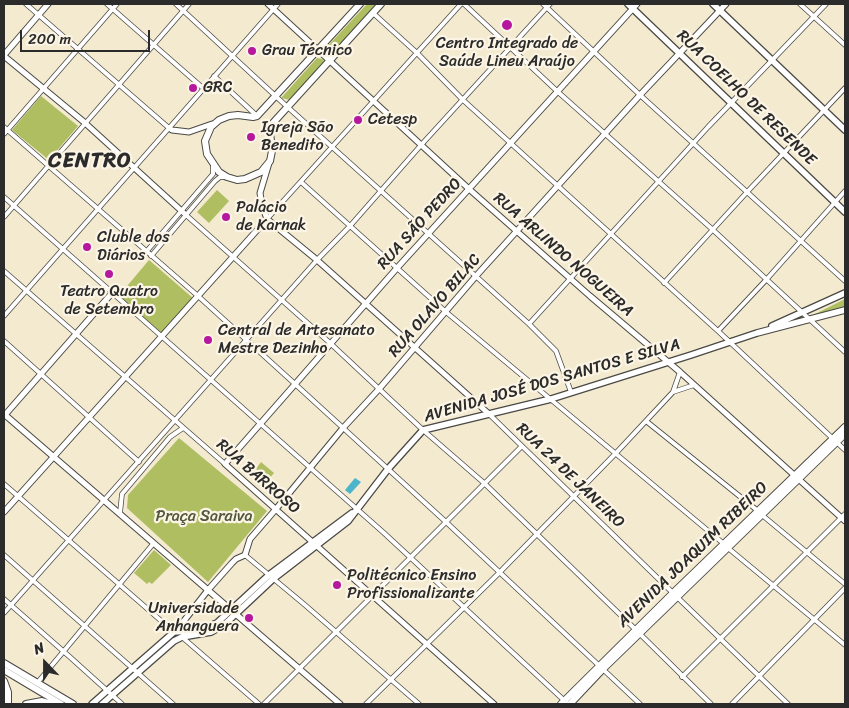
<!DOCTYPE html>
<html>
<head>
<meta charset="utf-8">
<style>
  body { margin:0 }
  #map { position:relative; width:849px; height:708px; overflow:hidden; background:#f3ead0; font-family:Sriracha,sans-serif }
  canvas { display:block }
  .frame { position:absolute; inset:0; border:5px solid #2b2b2b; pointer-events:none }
  .north { position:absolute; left:20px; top:638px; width:50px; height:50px; -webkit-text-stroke:4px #fcf5e5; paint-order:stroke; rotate:338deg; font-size:14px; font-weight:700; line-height:20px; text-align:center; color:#2b2b2b }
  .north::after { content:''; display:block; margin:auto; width:18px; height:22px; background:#2b2b2b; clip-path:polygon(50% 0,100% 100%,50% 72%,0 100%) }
  .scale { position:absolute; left:20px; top:30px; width:130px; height:22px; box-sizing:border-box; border:2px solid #2b2b2b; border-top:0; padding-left:6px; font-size:15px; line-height:18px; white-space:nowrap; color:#2b2b2b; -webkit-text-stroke:4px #fcf5e5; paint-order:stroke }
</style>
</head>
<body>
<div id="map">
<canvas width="849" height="708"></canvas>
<div class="frame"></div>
<div class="north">N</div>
<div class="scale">200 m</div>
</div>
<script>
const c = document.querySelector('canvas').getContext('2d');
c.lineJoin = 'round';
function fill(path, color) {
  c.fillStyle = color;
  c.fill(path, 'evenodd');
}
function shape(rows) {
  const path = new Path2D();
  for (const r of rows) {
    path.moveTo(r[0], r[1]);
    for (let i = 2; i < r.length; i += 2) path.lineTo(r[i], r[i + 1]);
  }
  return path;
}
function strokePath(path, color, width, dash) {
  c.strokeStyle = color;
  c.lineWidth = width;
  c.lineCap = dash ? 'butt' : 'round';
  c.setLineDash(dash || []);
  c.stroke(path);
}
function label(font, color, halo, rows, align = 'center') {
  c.font = font + ' Sriracha,sans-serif';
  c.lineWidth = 4.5;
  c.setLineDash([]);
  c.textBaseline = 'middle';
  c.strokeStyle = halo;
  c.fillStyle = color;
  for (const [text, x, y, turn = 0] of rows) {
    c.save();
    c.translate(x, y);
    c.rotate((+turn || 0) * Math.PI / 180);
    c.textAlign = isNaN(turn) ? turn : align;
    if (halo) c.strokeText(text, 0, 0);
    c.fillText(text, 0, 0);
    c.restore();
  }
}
fill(shape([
  [367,4,378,4,330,57,328,56,323,51],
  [317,58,322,59,324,61,290,100,281,98],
  [41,96,78,126,49,160,12,130],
  [217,190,229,201,209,223,197,212],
  [149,260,194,299,161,335,117,298],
  [845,299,845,308,812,318,811,316],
  [179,438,267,511,208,582,127,508,128,495],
  [261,462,274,473,268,480,256,469],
  [154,550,171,565,152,584,149,582,147,584,134,573]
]), '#aebe60');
fill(shape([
  [355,478,361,482,350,494,345,490]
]), '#4cb4cb');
const minor = shape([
  [26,4,169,128],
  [107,4,204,89],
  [176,4,282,102,529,324,556,351,571,392],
  [464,4,558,92,712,229,845,352],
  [543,4,640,95,845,281],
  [800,4,845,45],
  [373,13,417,53,463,100,718,331,845,450],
  [214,76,257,116],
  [4,127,198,296,295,384,446,522,640,704],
  [4,134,117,4],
  [301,182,446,312,724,544],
  [4,197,384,533,568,704],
  [186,215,330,343,423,430,484,483,636,630],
  [4,217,189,4],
  [267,219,461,4],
  [146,252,213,174,213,165],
  [151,256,215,181,220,177,225,177],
  [4,271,225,464],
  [664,283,748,191,845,88],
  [4,316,278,4],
  [529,324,708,127,826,4],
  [718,331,766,280,845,191],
  [4,341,139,462],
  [673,392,694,385],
  [489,414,673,593],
  [646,421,758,511],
  [4,484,174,632],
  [120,513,122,494,170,437,183,428],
  [762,515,845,584],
  [728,548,845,645],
  [4,555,173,704],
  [245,555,305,605,419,704],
  [677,597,788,704],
  [4,599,71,658,122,704],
  [4,613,317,260,350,226,422,144,550,4],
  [640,634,711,704],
  [182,637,259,704],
  [682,677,845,514],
  [38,682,153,544],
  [264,704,521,447],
  [366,704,500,572,616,453,673,392,680,372],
  [732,704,845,588]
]);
const tertiary = shape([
  [268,4,469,189,590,296,680,372,845,521],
  [4,55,48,4],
  [4,56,84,122,186,215],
  [169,128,172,130,189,132,212,124],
  [269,163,260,193,262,205,267,219,317,260,489,414],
  [4,414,340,704],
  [4,416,112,293],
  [4,512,267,219],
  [176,631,208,590,232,563,236,559,245,555,250,539,276,509,343,428,379,389,476,276,640,95,726,4],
  [494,704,225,464,397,268,637,4]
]);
const secondary = shape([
  [628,4,845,212],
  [713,4,845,130],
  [772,326,845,293],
  [92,704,174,632,200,630,217,623,269,575,352,513],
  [102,704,174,641,182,637,211,632,225,624,273,579,348,521,388,469,423,430,551,399,691,355,757,333,845,310]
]);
const primary = shape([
  [360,4,257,116,253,117,238,115,229,116,219,120,211,127,205,141,207,154,219,172,227,177,237,180,245,179,261,172,270,161,272,151,270,132,272,124,381,4],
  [4,663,73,704],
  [4,670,61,704],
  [4,681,8,692,8,704],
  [26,704,42,701,52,704],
  [561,704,673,593,845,427],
  [570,704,603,669,845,434]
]);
strokePath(minor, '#494844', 5.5);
strokePath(tertiary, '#494844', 7);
strokePath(secondary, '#494844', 8);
strokePath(primary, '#494844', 8);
strokePath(minor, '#fff', 4);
strokePath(tertiary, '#fff', 5);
strokePath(secondary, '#fff', 5.5);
strokePath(primary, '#fff', 6);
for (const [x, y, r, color] of [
  [507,25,6,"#b5179e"],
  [252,51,5,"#b5179e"],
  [193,88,5,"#b5179e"],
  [358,120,5,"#b5179e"],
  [251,137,5,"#b5179e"],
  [226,217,5,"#b5179e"],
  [87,247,5,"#b5179e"],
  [109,274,5,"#b5179e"],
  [208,340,5,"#b5179e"],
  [337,585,5,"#b5179e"],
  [249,618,5,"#b5179e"]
]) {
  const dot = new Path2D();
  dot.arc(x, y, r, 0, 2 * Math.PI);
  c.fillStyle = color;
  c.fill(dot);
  strokePath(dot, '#fcf5e5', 2);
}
label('16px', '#2b2b2b', '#fcf5e5', [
  ["Centro Integrado de",507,44,"center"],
  ["Saúde Lineu Araújo",507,62,"center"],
  ["Grau Técnico",262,51],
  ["GRC",203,88],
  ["Cetesp",368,120],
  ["Igreja São",261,128],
  ["Benedito",261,146],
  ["Palácio",236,208],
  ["de Karnak",236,226],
  ["Cluble dos",97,238],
  ["Diários",97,256],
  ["Teatro Quatro",109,292,"center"],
  ["de Setembro",109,310,"center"],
  ["Central de Artesanato",218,331],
  ["Mestre Dezinho",218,349],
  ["Politécnico Ensino",347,576],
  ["Profissionalizante",347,594],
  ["Universidade",239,609,"right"],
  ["Anhanguera",239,627,"right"]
], 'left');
label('16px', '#2b2b2b', '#fcf5e5', [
  ["RUA COELHO DE RESENDE",746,98,44],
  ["RUA SÃO PEDRO",420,224,-48],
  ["RUA ARLINDO NOGUEIRA",563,255,41],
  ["RUA OLAVO BILAC",435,306,-49],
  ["AVENIDA JOSÉ DOS SANTOS E SILVA",552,381,-16],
  ["RUA 24 DE JANEIRO",570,476,44],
  ["RUA BARROSO",258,477,41],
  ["AVENIDA JOAQUIM RIBEIRO",693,555,-44]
]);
label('16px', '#52573b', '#fcf5e5', [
  ["Praça Saraiva",204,517]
]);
c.letterSpacing = '1px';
label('bold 21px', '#2b2b2b', '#fcf5e5', [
  ["CENTRO",90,162]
]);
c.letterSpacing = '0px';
</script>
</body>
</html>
